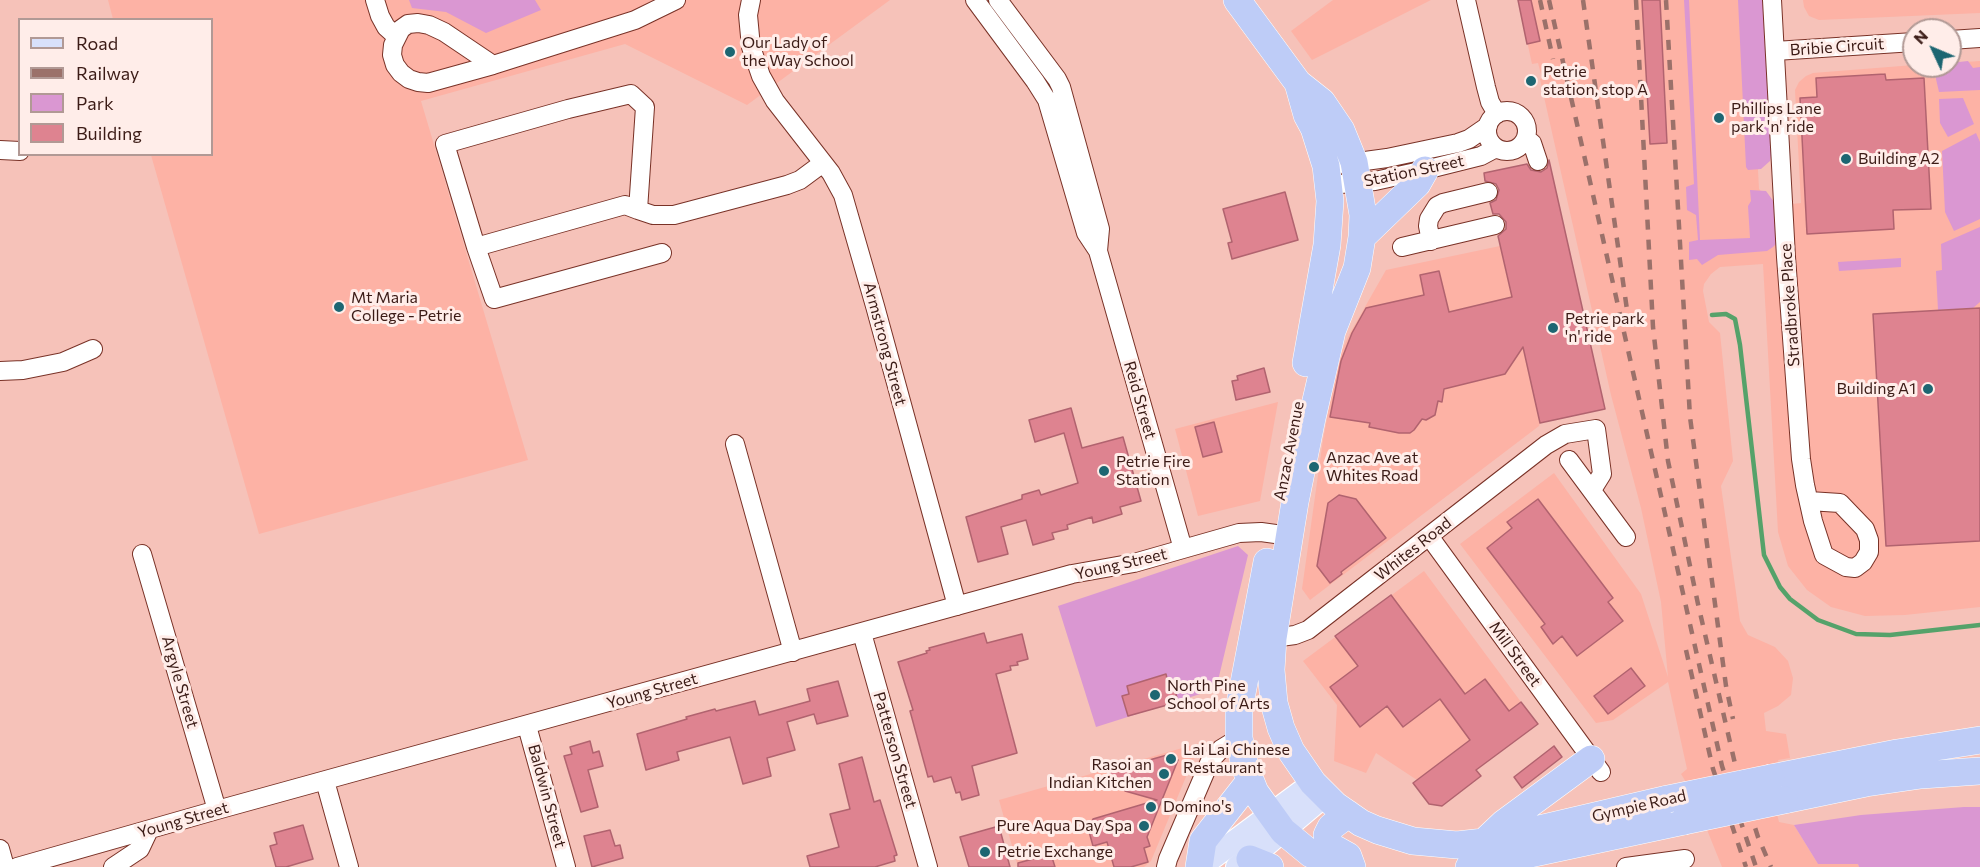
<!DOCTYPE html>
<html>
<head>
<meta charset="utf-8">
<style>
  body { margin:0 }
  #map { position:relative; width:1980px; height:867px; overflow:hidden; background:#f6c2b9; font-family:Commissioner,sans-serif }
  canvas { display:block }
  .legend { position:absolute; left:18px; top:18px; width:195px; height:138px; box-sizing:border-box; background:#ffede9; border:2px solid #b19995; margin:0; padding:8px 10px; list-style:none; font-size:18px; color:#3b1b16 }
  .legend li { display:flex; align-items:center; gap:12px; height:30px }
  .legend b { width:30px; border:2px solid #b19995 }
  .north { position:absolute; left:1902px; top:18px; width:60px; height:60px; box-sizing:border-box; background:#ffede9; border:2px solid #b19995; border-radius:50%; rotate:314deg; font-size:16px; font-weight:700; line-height:24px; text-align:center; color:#3b1b16 }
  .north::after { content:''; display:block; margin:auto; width:21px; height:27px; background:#1d6672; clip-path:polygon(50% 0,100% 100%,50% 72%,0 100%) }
</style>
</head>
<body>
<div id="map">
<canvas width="1980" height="867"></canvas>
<ul class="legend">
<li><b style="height:8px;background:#d8e0fa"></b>Road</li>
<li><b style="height:8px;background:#9b716a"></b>Railway</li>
<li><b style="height:16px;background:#da97d2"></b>Park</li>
<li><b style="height:16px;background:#de8390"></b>Building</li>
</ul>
<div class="north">N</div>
</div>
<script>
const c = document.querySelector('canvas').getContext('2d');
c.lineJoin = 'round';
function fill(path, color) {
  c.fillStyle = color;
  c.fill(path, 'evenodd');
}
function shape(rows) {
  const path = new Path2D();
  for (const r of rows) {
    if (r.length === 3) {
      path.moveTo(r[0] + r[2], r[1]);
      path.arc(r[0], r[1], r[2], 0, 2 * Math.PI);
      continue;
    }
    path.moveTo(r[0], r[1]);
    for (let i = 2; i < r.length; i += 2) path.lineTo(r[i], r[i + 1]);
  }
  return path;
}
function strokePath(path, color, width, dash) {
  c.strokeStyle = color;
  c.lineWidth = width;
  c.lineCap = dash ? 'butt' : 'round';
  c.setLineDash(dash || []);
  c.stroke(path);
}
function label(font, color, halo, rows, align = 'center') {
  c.font = font + ' Commissioner,sans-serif';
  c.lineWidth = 6;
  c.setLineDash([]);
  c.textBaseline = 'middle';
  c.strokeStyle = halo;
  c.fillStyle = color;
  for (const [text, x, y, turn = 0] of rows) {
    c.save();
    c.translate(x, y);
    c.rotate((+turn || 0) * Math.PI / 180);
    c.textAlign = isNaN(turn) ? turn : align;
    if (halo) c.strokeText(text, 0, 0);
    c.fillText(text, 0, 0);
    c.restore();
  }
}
fill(shape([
  [108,0,890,0,747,105,625,44,421,101,528,460,259,534,151,155,212,154,212,20,113,19],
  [1333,0,1431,0,1312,60,1291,31],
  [1518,0,1763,0,1749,2,1759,189,1775,206,1801,203,1795,90,1799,82,1806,76,1813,73,1914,65,1950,66,1950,63,1980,61,1980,607,1905,615,1865,616,1831,607,1807,590,1788,566,1778,532,1763,264,1720,267,1711,274,1704,284,1703,291,1709,322,1720,333,1733,461,1721,486,1740,621,1748,635,1775,647,1788,661,1793,678,1791,695,1778,706,1764,713,1766,731,1786,734,1790,758,1778,760,1779,764,1765,767,1779,822,1794,825,1818,864,1858,864,1859,867,1722,867,1691,790,1681,774,1687,769,1668,682,1613,720,1596,723,1460,544,1554,473,1641,594,1668,677,1661,602,1641,508,1611,395,1540,79,1542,78,1538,63,1532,64],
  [1803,0,1980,0,1980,13,1819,20,1809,16,1804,7],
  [1500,246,1540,423,1539,426,1310,600,1302,589,1323,440,1338,359,1349,335,1386,270],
  [1278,402,1260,501,1198,516,1175,429],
  [1424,571,1521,702,1417,780,1376,753,1366,773,1334,761,1337,705,1303,661],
  [1200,743,1151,861,1144,867,1018,867,999,800]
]), '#fdb2a5');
fill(shape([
  [409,0,535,0,541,10,486,33,446,12,412,8],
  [1684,0,1689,0,1700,240,1750,238,1748,206,1751,201,1750,190,1766,191,1774,202,1777,243,1773,247,1767,251,1718,255,1702,265,1697,259,1689,260,1689,242,1698,240,1696,215,1687,210,1686,187,1694,184],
  [1738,0,1763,0,1772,150,1770,161,1761,169,1748,170,1746,167],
  [1968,61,1973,68,1980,67,1980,90,1939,92,1933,66,1950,66,1950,63],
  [1963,98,1974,124,1948,137,1940,123,1939,99],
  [1976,133,1980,142,1980,219,1954,231,1945,212,1942,151],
  [1980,227,1980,302,1973,308,1938,310,1936,271,1942,270,1941,244],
  [1901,258,1901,267,1839,271,1838,262],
  [1238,546,1248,555,1216,689,1096,727,1058,606],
  [1964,807,1980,807,1980,867,1859,867,1858,864,1818,864,1794,825,1861,815]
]), '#da97d2');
strokePath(shape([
  [1712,315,1726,314,1735,319,1740,345,1764,555,1780,587,1790,599,1818,620,1856,634,1890,635,1980,625]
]), '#55a26a', 4.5);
const building = shape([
  [1518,0,1531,0,1540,41,1527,44,1518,0],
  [1642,0,1660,0,1667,143,1650,144,1642,0],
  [1885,74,1886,80,1924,78,1931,209,1893,210,1894,229,1807,234,1800,98,1817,97,1816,78,1885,74],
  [1549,160,1605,409,1540,423,1523,347,1505,374,1444,389,1442,402,1438,401,1435,415,1426,420,1422,419,1414,430,1410,433,1399,433,1369,427,1370,423,1330,417,1341,361,1352,333,1366,308,1424,295,1420,275,1439,271,1449,312,1512,297,1498,236,1506,229,1506,222,1499,214,1493,214,1490,203,1496,200,1499,190,1496,184,1485,181,1484,173,1527,164,1531,170,1541,172,1547,168,1549,160],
  [1285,192,1298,240,1232,259,1228,243,1232,242,1223,209,1285,192],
  [1980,308,1980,541,1886,546,1873,314,1980,308],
  [1264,368,1270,392,1236,400,1232,381,1238,380,1237,376,1264,368],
  [1071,408,1082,448,1123,437,1141,501,1120,507,1122,514,1093,523,1092,517,1067,525,1068,529,1052,533,1054,539,1033,545,1026,520,1001,527,1008,554,978,562,966,517,1022,499,1022,495,1039,490,1041,495,1078,483,1064,433,1035,442,1029,420,1071,408],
  [1214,422,1222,452,1203,457,1195,427,1214,422],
  [1339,495,1356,499,1386,538,1341,572,1342,574,1330,583,1317,566,1328,503,1339,495],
  [1538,499,1613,598,1608,602,1623,621,1577,656,1562,636,1553,644,1541,627,1545,624,1487,548,1512,528,1507,522,1538,499],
  [1391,595,1465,694,1485,679,1509,711,1521,702,1538,724,1476,770,1481,776,1442,806,1429,804,1413,783,1470,740,1440,699,1403,727,1387,706,1360,727,1330,687,1358,666,1335,636,1391,595],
  [984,633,987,643,1022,634,1028,659,1017,662,1018,665,1010,666,1011,670,996,674,1017,753,972,766,979,795,962,800,960,792,956,793,951,777,934,782,932,776,928,777,910,711,913,710,898,662,927,653,926,651,930,650,929,648,984,633],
  [1631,668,1645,686,1608,714,1594,696,1631,668],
  [1166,674,1168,683,1173,682,1178,702,1128,716,1122,696,1129,694,1127,686,1166,674],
  [838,681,848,716,817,724,814,714,787,722,795,750,767,758,771,776,743,784,730,737,677,752,679,760,646,770,637,734,687,719,686,717,715,709,716,711,755,701,759,715,810,701,807,689,838,681],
  [590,741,593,753,599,751,603,766,588,770,598,807,581,812,564,756,572,754,570,747,590,741],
  [1554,746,1562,757,1522,788,1514,777,1554,746],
  [1167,755,1178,760,1147,837,1150,846,1144,848,1148,862,1131,867,1114,867,1107,842,1093,846,1088,828,1093,819,1157,800,1125,791,1123,784,1107,772,1167,755],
  [862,757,874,802,880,800,897,855,894,856,895,861,875,867,810,867,807,856,839,847,830,814,850,809,839,764,862,757],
  [303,825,313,859,286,867,276,867,270,846,277,844,274,833,303,825],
  [999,826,1010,867,969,867,960,837,999,826],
  [610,830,615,846,620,845,623,858,592,867,584,836,610,830],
  [1051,854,1055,867,1018,867,1018,863,1051,854]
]);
fill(building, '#de8390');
strokePath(building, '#b1636f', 1.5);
const minor = shape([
  [375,0,380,16,386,27,396,36],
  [751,0,748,15,751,47,761,76,775,101,831,173,843,195,875,306,957,606],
  [975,0,1035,81,1047,100,1086,233,1098,251,1183,549],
  [998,0,1057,79,1061,87,1100,229,1098,251],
  [1466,0,1486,87,1490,102,1497,114],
  [1772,0,1786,257,1801,459,1805,485,1813,521,1824,555,1846,567,1855,568,1863,562,1869,552,1869,540,1865,529,1840,503,1809,501],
  [1950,40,1980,38],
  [1775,51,1914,42],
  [493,65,444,32,429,25,418,23,408,24,401,29,393,45,392,55,395,65,401,73,409,79,418,82,428,83,493,65,635,20,676,0],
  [1507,131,20],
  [1526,139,1532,143,1538,161],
  [0,150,20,151],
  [1343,164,1387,158,1458,143,1469,139,1488,126],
  [1329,185,1375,181,1425,170,1481,156,1496,148],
  [638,210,645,107,631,94,568,109,445,144,476,247,625,205,638,210,653,215,674,215,787,185,800,180,823,163],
  [1431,241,1428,226,1429,219,1437,206,1443,203,1488,192],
  [476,247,494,299,662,253],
  [1402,247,1495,225],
  [0,371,23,370,63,362,93,349],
  [735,444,793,652],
  [1569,460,1626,537],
  [1429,536,1601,772],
  [142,554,217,810],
  [862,633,928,867],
  [1273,638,1295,635,1308,630,1546,445,1565,434,1596,429,1602,474,1592,490],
  [527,726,566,867],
  [325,781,349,867],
  [0,849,5,867],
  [17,867,217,810,1072,574,1134,563,1239,533,1261,532,1290,536],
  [113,867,140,849,149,830],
  [1166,867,1168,859,1210,761,1221,749,1239,738],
  [1626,867,1685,859]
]);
const major = shape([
  [1200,867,1313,783],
  [1237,867,1266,845,1324,796]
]);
const highway = shape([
  [1237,0,1298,83,1322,102,1341,130,1354,162,1363,215,1362,237,1357,268,1332,331,1312,418,1295,502,1273,638,1271,670,1274,703,1281,728,1291,751,1313,783,1335,805,1361,823,1377,830,1413,841,1457,845,1484,842,1668,799],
  [1298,83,1307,115,1314,128,1326,166,1330,201,1327,245,1306,363],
  [1362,237,1417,184,1425,170],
  [1267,562,1239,709,1239,738,1245,767,1255,792,1283,831,1311,854,1337,867],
  [1771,778,1897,753,1980,740],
  [1784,800,1866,783,1921,775,1980,771],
  [1348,814,1331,827,1327,835,1330,846,1348,856,1352,867],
  [1485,841,1504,823,1591,759],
  [1250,859,1270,867],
  [1199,867,1203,841,1250,781],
  [1469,867,1684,821]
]);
strokePath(minor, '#793227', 20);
strokePath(major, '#fff', 24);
strokePath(highway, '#fff', 28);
strokePath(minor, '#fff', 18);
strokePath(major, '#d8e0fa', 22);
strokePath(highway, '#beccf7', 27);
strokePath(shape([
  [1540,0,1553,59],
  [1549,0,1722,766,1756,867],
  [1583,0,1628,317],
  [1636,0,1653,327,1668,461,1698,604,1736,768,1758,837,1771,867],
  [1666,0,1690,417,1726,686,1733,719],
  [1686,650,1713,769,1746,867]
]), '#9b716a', 4.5, [10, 10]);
const highwayBridge = shape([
  [1668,799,1771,778],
  [1684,821,1784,800]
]);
strokePath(highwayBridge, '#fff', 28, []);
strokePath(highwayBridge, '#beccf7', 27);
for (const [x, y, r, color] of [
  [730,52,6,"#1d6672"],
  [1531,81,6,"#1d6672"],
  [1719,118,6,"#1d6672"],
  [1846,159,6,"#1d6672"],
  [339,307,6,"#1d6672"],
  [1553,328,6,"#1d6672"],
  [1928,389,6,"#1d6672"],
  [1314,467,6,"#1d6672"],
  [1104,471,6,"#1d6672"],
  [1155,695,6,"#1d6672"],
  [1171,759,6,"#1d6672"],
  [1164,774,6,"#1d6672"],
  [1151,807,6,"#1d6672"],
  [1144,826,6,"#1d6672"],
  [985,852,6,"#1d6672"]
]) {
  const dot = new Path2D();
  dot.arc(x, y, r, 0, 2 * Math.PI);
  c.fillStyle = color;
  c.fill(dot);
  strokePath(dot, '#ffede9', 2);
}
label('16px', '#3b1b16', '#ffede9', [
  ["Our Lady of",742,43],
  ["the Way School",742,61],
  ["Petrie",1543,72],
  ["station, stop A",1543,90],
  ["Phillips Lane",1731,109],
  ["park 'n' ride",1731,127],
  ["Building A2",1858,159],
  ["Mt Maria",351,298],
  ["College - Petrie",351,316],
  ["Petrie park",1565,319],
  ["'n' ride",1565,337],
  ["Building A1",1916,389,"right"],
  ["Anzac Ave at",1326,458],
  ["Whites Road",1326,476],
  ["Petrie Fire",1116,462],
  ["Station",1116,480],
  ["North Pine",1167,686],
  ["School of Arts",1167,704],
  ["Lai Lai Chinese",1183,750],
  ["Restaurant",1183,768],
  ["Rasoi an",1152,765,"right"],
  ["Indian Kitchen",1152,783,"right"],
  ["Domino's",1163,807],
  ["Pure Aqua Day Spa",1132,826,"right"],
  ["Petrie Exchange",997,852]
], 'left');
label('16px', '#3b1b16', '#ffede9', [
  ["Bribie Circuit",1837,47,-4],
  ["Station Street",1414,171,-12],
  ["Stradbroke Place",1790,305,-94],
  ["Armstrong Street",885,344,75],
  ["Reid Street",1140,400,74],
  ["Anzac Avenue",1289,451,-79],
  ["Whites Road",1413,549,-38],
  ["Young Street",1121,564,-13],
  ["Mill Street",1515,654,54],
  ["Argyle Street",180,682,74],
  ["Young Street",652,691,-16],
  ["Patterson Street",895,750,74],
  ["Baldwin Street",547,796,75],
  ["Gympie Road",1639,806,-13],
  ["Young Street",183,820,-16]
]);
</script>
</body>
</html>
